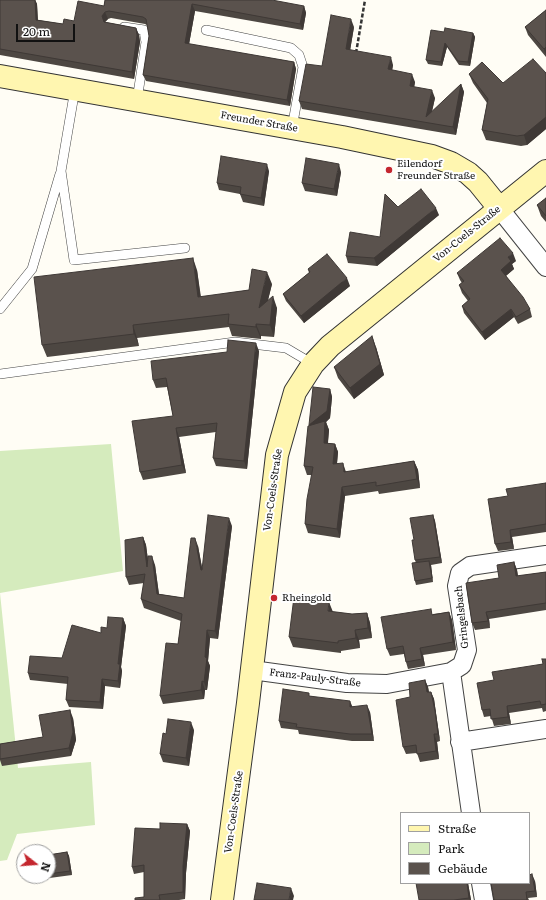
<!DOCTYPE html>
<html>
<head>
<meta charset="utf-8">
<style>
  body { margin:0 }
  #map { position:relative; width:546px; height:900px; overflow:hidden; background:#fffdf5; font-family:Literata,serif }
  canvas { display:block }
  .legend { position:absolute; left:400px; top:812px; width:130px; height:72px; box-sizing:border-box; background:#fff; border:1px solid #a0a0a0; margin:0; padding:5px 7px; list-style:none; font-size:12px; color:#111 }
  .legend li { display:flex; align-items:center; gap:8px; height:20px }
  .legend b { width:20px; border:1px solid #a0a0a0 }
  .north { position:absolute; left:16px; top:844px; width:40px; height:40px; box-sizing:border-box; background:#fff; border:1px solid #a0a0a0; border-radius:50%; rotate:107deg; font-size:11px; font-weight:700; line-height:16px; text-align:center; color:#111 }
  .north::after { content:''; display:block; margin:auto; width:14px; height:18px; background:#c4262e; clip-path:polygon(50% 0,100% 100%,50% 72%,0 100%) }
  .scale { position:absolute; left:16px; top:24px; width:59px; height:18px; box-sizing:border-box; border:2px solid #111; border-top:0; padding-left:5px; font-size:12px; line-height:14px; white-space:nowrap; color:#111; -webkit-text-stroke:3px #fff; paint-order:stroke }
</style>
</head>
<body>
<div id="map">
<canvas width="546" height="900"></canvas>
<ul class="legend">
<li><b style="height:5px;background:#fff6b0"></b>Straße</li>
<li><b style="height:11px;background:#d5ebbd"></b>Park</li>
<li><b style="height:11px;background:#5a524d"></b>Gebäude</li>
</ul>
<div class="north">N</div>
<div class="scale">20 m</div>
</div>
<script>
const c = document.querySelector('canvas').getContext('2d');
c.lineJoin = 'round';
function fill(path, color) {
  c.fillStyle = color;
  c.fill(path, 'evenodd');
}
function shape(rows) {
  const path = new Path2D();
  for (const r of rows) {
    path.moveTo(r[0], r[1]);
    for (let i = 2; i < r.length; i += 2) path.lineTo(r[i], r[i + 1]);
  }
  return path;
}
function strokePath(path, color, width, dash) {
  c.strokeStyle = color;
  c.lineWidth = width;
  c.lineCap = dash ? 'butt' : 'round';
  c.setLineDash(dash || []);
  c.stroke(path);
}
function label(font, color, halo, rows, align = 'center') {
  c.font = font + ' Literata,serif';
  c.lineWidth = 4;
  c.setLineDash([]);
  c.textBaseline = 'middle';
  c.strokeStyle = halo;
  c.fillStyle = color;
  for (const [text, x, y, turn = 0] of rows) {
    c.save();
    c.translate(x, y);
    c.rotate((+turn || 0) * Math.PI / 180);
    c.textAlign = isNaN(turn) ? turn : align;
    if (halo) c.strokeText(text, 0, 0);
    c.fillText(text, 0, 0);
    c.restore();
  }
}
fill(shape([
  [111,444,123,571,0,593,18,768,91,762,95,825,17,834,7,860,0,861,0,451]
]), '#d5ebbd');
const service = shape([
  [124,27,144,30,145,37,146,42,137,100],
  [206,30,291,48,299,55,303,67,292,128],
  [75,89,61,171,74,260,185,248],
  [0,309,32,269,60,174],
  [0,374,235,342,286,348,313,364]
]);
const minor = shape([
  [499,208,546,267],
  [252,670,347,683,387,684,451,672,471,813],
  [451,672,462,665,467,650,457,586,460,573,470,566,546,555],
  [460,742,546,729],
  [481,883,484,900]
]);
const secondary = shape([
  [0,76,342,137,432,156,451,163,468,173,478,182,499,208],
  [222,900,248,703,277,455,295,392,313,364,330,346,546,171]
]);
strokePath(service, '#444', 10);
strokePath(minor, '#444', 20);
strokePath(secondary, '#333', 24);
strokePath(shape([
  [356,53,365,0]
]), '#333', 2.5, [4, 2]);
strokePath(service, '#fff', 9);
strokePath(minor, '#fff', 18);
strokePath(secondary, '#fff6b0', 22);
fill(shape([
  [0,0,35,0,37,4,38,20,63,24,74,21,104,6,105,0,304,6,306,13,303,30,195,11,189,44,294,62,296,69,290,106,146,81,143,75,149,36,147,25,145,24,111,18,108,19,105,22,136,28,139,35,140,42,134,79,0,55],
  [546,10,546,57,528,35,525,27],
  [354,27,350,50,393,65,392,70,415,82,414,87,435,98,432,112,461,84,464,92,456,135,302,109,299,101,322,66],
  [444,32,473,33,475,37,470,66,459,65,447,47,442,66,428,64,426,60],
  [546,73,546,129,527,145,521,146,486,140,482,130,487,103,473,83,469,74,503,83],
  [269,171,264,206,243,202,240,194,219,190,217,183],
  [341,172,337,196,305,191,302,183],
  [546,198,546,222,541,216,537,205],
  [398,207,439,215,377,266,348,263,346,256,380,237],
  [516,261,512,264,514,269,506,276,530,309,532,317,518,324,514,317,485,340,464,313,462,306,468,301,462,293,459,285,462,283,460,280,457,273],
  [308,269,350,286,304,323,286,301,283,294,309,273],
  [197,270,201,297,249,290,272,284,268,300,277,308,274,337,261,336,261,339,232,336,229,327,137,338,139,346,47,357,42,345],
  [376,347,384,375,354,399,338,378,334,367],
  [259,351,247,469,216,466,213,458,216,432,179,437,186,473,143,480,140,472,173,416,167,387,156,388,153,380],
  [330,389,332,397,330,418,326,422,329,430,328,443,335,444,338,452,337,464,346,472,414,461,418,470,420,488,379,494,378,491,345,496,340,538,308,533,305,524,312,475,307,475,304,466,309,426],
  [546,483,546,532,512,537,514,549,498,551,495,544,508,496],
  [433,515,435,521,442,563,431,565,433,582,416,585,415,581,416,563,415,560],
  [232,526,218,639,210,638,208,661,210,666,207,690,205,690,204,699,163,704,160,696,178,644,181,621,144,608,141,599,144,583,129,585,126,577,143,537,146,545,148,560,155,565,159,594,184,598,198,546,202,568],
  [514,562,517,570,518,576,546,572,546,610,489,619,490,628,475,630,472,623,499,578],
  [333,612,352,614,367,613,370,623,372,638,359,640,360,648,341,651,341,653,293,647,289,637],
  [449,612,452,620,456,650,423,655,425,666,408,669,406,662,404,654,390,656,387,649,433,614],
  [123,618,126,626,121,667,122,671,120,688,105,686,103,709,69,707,66,700,68,684,30,680,28,673,62,658,101,633,107,628],
  [546,659,546,711,543,712,542,708,509,713,511,724,494,726,491,716,484,717,482,710,494,680,543,664],
  [425,680,428,687,429,692,431,692,434,699,440,741,437,742,439,759,420,762,417,753,406,754,403,747,410,697],
  [311,696,370,712,374,741,352,741,299,734,298,730,281,728,279,721],
  [73,718,76,740,71,756,2,766,0,760,0,744,43,737],
  [194,730,189,766,163,762,160,754,166,734],
  [187,824,190,831,186,873,185,899,179,900,135,900,144,897,144,872,134,874,132,867,160,829],
  [67,852,69,856,72,875,42,879,41,876,48,876,48,855],
  [535,881,537,897,528,898,529,900,494,900],
  [468,883,471,900,419,900]
]), '#4d4742');
fill(shape([
  [35,0,37,4,38,27,36,20],
  [192,4,195,11,188,50,185,43],
  [304,6,306,13,303,30,300,24],
  [105,12,108,19,104,23,102,16],
  [351,19,354,27,349,57,346,49],
  [136,28,139,35,140,42,134,79,132,72],
  [473,33,475,37,470,66,468,62],
  [445,43,447,47,442,66,441,62],
  [546,47,546,55,544,49],
  [391,57,393,65,391,77,388,69],
  [294,62,296,69,290,106,287,100],
  [412,74,415,82,413,94,410,86],
  [461,84,464,92,456,135,453,127],
  [432,90,435,98,429,123,426,117],
  [546,117,546,129,527,145,524,135],
  [267,164,269,171,264,206,261,198],
  [339,164,341,172,337,196,334,189],
  [436,208,439,215,377,266,374,258],
  [513,253,516,261,512,264,514,269,503,278,501,270,508,257],
  [193,258,197,270,202,309,198,297],
  [267,272,272,284,263,320,259,308],
  [347,278,350,286,304,323,301,316],
  [273,296,277,308,274,337,270,325],
  [511,309,514,317,485,340,482,332],
  [256,324,261,336,261,339,256,327],
  [133,325,137,338,139,346,134,334],
  [372,336,376,347,384,375,354,399,350,388],
  [256,343,259,351,247,469,244,461],
  [330,389,332,397,330,418,326,422,329,430,327,451,324,443,309,425],
  [176,428,179,437,186,473,182,465],
  [335,444,338,452,336,473,333,464],
  [414,461,418,470,420,488,417,479],
  [343,463,346,472,344,472],
  [342,487,345,496,340,538,337,529],
  [433,515,435,521,442,563,440,557],
  [229,518,232,526,218,639,215,631],
  [510,530,512,537,514,549,511,542],
  [143,537,146,545,150,576,147,567],
  [195,538,198,546,204,578,201,570],
  [152,556,155,565,160,603,157,594],
  [429,561,431,565,433,582,432,578],
  [514,562,517,570,519,584,516,576],
  [329,602,333,612,331,621,328,611],
  [449,612,452,620,456,650,453,642],
  [486,612,489,619,490,628,488,621],
  [367,613,370,623,372,638,368,628],
  [123,618,126,626,121,667,122,671,120,688,118,681,118,664],
  [207,630,210,638,208,661,210,666,207,690,204,682,205,657],
  [355,630,359,640,360,648,356,638],
  [420,648,423,655,425,666,422,659],
  [102,679,105,686,103,709,100,702],
  [425,680,428,687,430,700,427,692],
  [202,681,205,690,204,699,201,690],
  [431,692,434,699,440,741,438,734],
  [350,701,353,708,350,707],
  [367,705,370,712,374,741,372,734],
  [507,706,509,713,511,724,508,717],
  [70,710,73,718,76,740,71,756,69,748],
  [191,722,194,730,189,766,186,758],
  [434,734,437,742,439,759,436,751],
  [187,824,190,831,186,873,185,899,183,892,183,866],
  [67,852,69,856,72,875,70,871],
  [532,874,535,881,537,897,535,891],
  [467,883,468,883,471,900,470,900,469,898],
  [291,888,294,896,293,900,289,900]
]), '#3f3936');
const building = shape([
  [0,0,35,0,36,20,63,24,64,19,74,21,78,1,104,6,105,0,272,0,304,6,300,24,192,4,185,43,294,62,287,100,143,75,149,36,146,19,143,17,109,11,105,12,102,16,104,22,136,28,137,35,132,72,0,49,0,0],
  [546,10,546,47,544,49,525,27,546,10],
  [331,15,351,19,346,49,391,57,388,69,412,74,410,86,432,90,426,117,461,84,453,127,299,101,306,64,322,66,331,15],
  [445,28,473,33,468,62,458,61,445,43,441,62,426,60,431,30,444,32,445,28],
  [533,59,546,73,546,117,524,135,517,136,482,130,488,99,469,74,482,62,503,83,533,59],
  [221,156,267,164,261,198,240,194,241,187,217,183,221,156],
  [306,158,339,164,334,189,302,183,306,158],
  [421,189,436,208,374,258,346,256,350,232,380,237,385,194,398,207,421,189],
  [546,198,546,216,537,205,546,198],
  [500,238,513,253,508,257,511,261,501,270,523,297,530,309,516,317,511,309,482,332,462,306,470,299,459,285,464,281,457,273,500,238],
  [327,254,347,278,301,316,283,294,310,272,308,269,327,254],
  [193,258,198,297,249,290,252,269,267,272,259,308,273,296,270,325,256,324,256,327,228,324,229,314,133,325,134,334,42,345,34,277,193,258],
  [372,336,380,364,350,388,334,367,372,336],
  [228,340,256,343,244,461,213,458,217,423,176,428,182,465,140,472,132,421,173,416,166,378,153,380,151,361,227,352,228,340],
  [313,387,330,389,327,411,309,425,313,387],
  [325,421,324,443,335,444,333,464,343,463,344,472,414,461,417,479,376,486,376,482,342,487,337,529,305,524,307,499,313,467,304,466,308,426,325,421],
  [546,483,546,524,510,530,511,542,495,544,488,499,508,496,506,489,546,483],
  [208,515,229,518,215,631,207,630,205,657,207,658,204,682,202,681,201,690,160,696,166,643,178,644,182,614,141,599,145,574,126,577,125,540,143,537,147,567,148,556,152,556,157,594,184,598,191,538,195,538,201,570,202,570,208,515],
  [433,515,440,557,415,560,412,540,414,540,410,518,433,515],
  [429,561,432,578,415,581,412,563,429,561],
  [514,562,516,576,546,572,546,603,486,612,488,621,472,623,466,583,499,578,497,565,514,562],
  [294,597,329,602,328,611,352,614,367,613,368,628,355,630,356,638,338,641,338,643,289,637,294,597],
  [431,609,432,615,449,612,453,642,420,648,422,659,406,662,403,646,387,649,381,617,431,609],
  [108,617,123,618,118,664,120,664,118,681,102,679,100,702,66,700,68,677,28,673,30,656,62,658,72,625,101,633,101,627,107,628,108,617],
  [542,659,546,659,546,704,541,705,540,701,507,706,508,717,491,719,490,709,482,710,477,683,494,680,492,672,543,664,542,659],
  [425,680,427,692,431,692,435,711,438,734,434,734,436,751,417,754,416,745,403,747,396,700,410,697,409,683,425,680],
  [283,689,309,693,309,696,350,701,350,707,367,705,372,734,350,734,296,727,297,724,279,721,283,689],
  [70,710,73,732,69,748,0,759,0,744,43,737,39,715,70,710],
  [168,719,191,722,186,758,160,754,163,733,166,734,168,719],
  [160,823,187,824,183,866,183,892,159,895,160,900,135,900,135,898,144,897,144,865,132,867,135,828,160,829,160,823],
  [67,852,70,871,48,874,48,855,67,852],
  [532,874,535,891,526,892,527,900,494,900,491,883,529,883,529,875,532,874],
  [257,883,291,888,289,900,254,900,257,883],
  [416,883,467,883,469,898,454,900,419,900,416,883]
]);
fill(building, '#5a524d');
strokePath(building, '#3f3936', 1);
for (const [x, y, r, color] of [
  [389,170,4,"#c4262e"],
  [274,598,4,"#c4262e"]
]) {
  const dot = new Path2D();
  dot.arc(x, y, r, 0, 2 * Math.PI);
  c.fillStyle = color;
  c.fill(dot);
  strokePath(dot, '#fff', 1.5);
}
label('10px', '#111', '#fff', [
  ["Freunder Straße",259,122,10],
  ["Von-Coels-Straße",467,234,-39],
  ["Von-Coels-Straße",273,490,-82],
  ["Gringelsbach",462,617,-96],
  ["Franz-Pauly-Straße",315,678,7],
  ["Von-Coels-Straße",234,812,-82]
]);
label('10px', '#111', '#fff', [
  ["Eilendorf",397,164],
  ["Freunder Straße",397,176],
  ["Rheingold",282,598]
], 'left');
</script>
</body>
</html>
